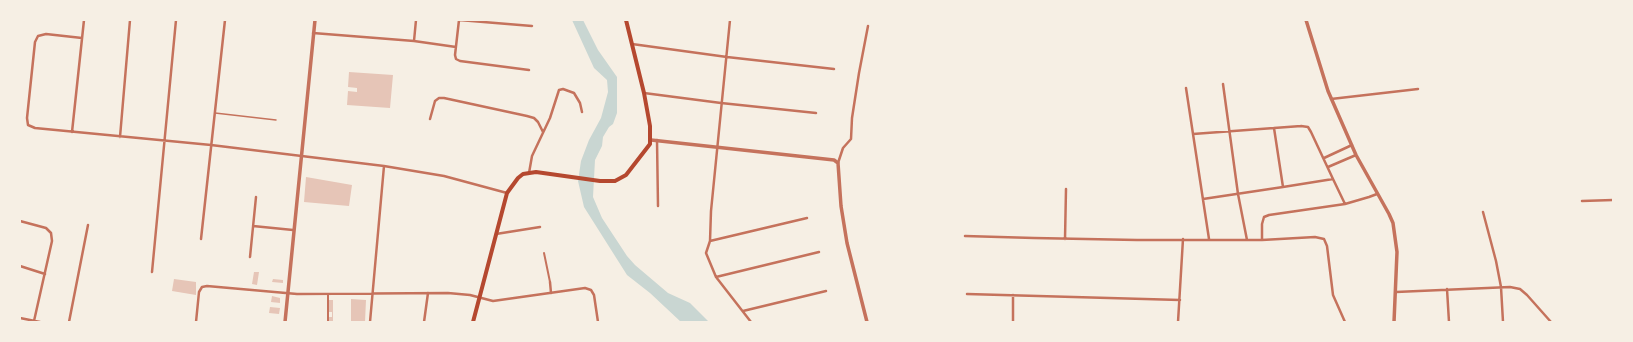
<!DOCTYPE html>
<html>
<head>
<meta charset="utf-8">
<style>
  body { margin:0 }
  #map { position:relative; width:1633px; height:342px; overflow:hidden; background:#f6efe4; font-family:"Fira Sans",sans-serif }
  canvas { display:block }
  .frame { position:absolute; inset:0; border:21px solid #f6efe4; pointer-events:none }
</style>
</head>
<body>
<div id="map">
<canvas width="1633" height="342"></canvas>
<div class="frame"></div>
</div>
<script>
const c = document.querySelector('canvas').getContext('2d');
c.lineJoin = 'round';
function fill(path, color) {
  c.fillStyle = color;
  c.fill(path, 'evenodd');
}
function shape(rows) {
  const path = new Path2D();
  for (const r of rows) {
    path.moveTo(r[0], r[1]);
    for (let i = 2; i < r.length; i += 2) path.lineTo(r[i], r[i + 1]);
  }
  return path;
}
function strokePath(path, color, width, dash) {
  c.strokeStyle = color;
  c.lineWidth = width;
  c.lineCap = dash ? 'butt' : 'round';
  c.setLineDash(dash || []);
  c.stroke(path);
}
fill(shape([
  [572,20,583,20,598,50,617,77,617,113,613,124,609,127,603,137,602,146,595,160,593,197,602,218,627,256,635,265,668,293,690,303,709,322,681,322,650,293,627,275,584,207,578,181,581,161,589,140,601,118,608,92,607,80,594,68]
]), '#c9d6d2');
fill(shape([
  [349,72,393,75,390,108,347,105,348,91,357,92,357,88,348,87],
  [306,177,352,185,349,206,304,202],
  [254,272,259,272,257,285,252,284],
  [174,279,196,282,196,295,172,291],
  [273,279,283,280,283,283,272,282],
  [272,296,280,298,280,303,271,302],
  [351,299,366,300,365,322,351,322],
  [329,300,333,300,333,322,329,322,329,317,332,317,332,312,329,312],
  [270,307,280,308,279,314,269,313]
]), '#e6c5b7');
strokePath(shape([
  [215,113,276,120]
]), '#c5725c', 1.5);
strokePath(shape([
  [544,253,550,282],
  [328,322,328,295]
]), '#c5725c', 2);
strokePath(shape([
  [459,20,455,55,456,59,460,61,529,70],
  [459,20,532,26],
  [730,20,711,211,710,241,706,253,716,277,751,322],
  [313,33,414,41,456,47],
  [82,38,46,34,38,36,35,42,27,118,28,125,35,128,211,145,384,166,444,176,507,193],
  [414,41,416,20],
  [632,44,727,57,834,69],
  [1223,84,1238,194,1247,240],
  [1186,88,1209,239],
  [644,93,721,103,816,113],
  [1331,99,1418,89],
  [430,119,435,101,439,98,444,98,527,116,534,118,538,122,543,132],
  [1301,126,1308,127,1311,132,1333,179,1283,187,1274,128,1301,126],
  [72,132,84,20],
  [1193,134,1274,128],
  [120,137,130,20],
  [657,140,658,206],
  [1324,158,1352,145],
  [838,163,843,148,851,139,852,118,859,73,868,26],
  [1328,167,1356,155],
  [529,173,532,156,550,118,559,90,563,89,574,93,580,103,582,112],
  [1333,179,1345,204],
  [1203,199,1283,187],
  [1582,201,1613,200],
  [1483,212,1496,261,1501,287,1503,322],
  [20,221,46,228,51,233,52,241,34,321],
  [253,226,293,230],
  [496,234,540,227],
  [965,236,1034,238,1137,240,1262,240,1315,237,1324,239,1327,246,1333,295,1345,322],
  [201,239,225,20],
  [1065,239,1066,189],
  [1262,240,1262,224,1264,217,1269,215,1345,204,1369,197,1377,194],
  [710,241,807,218],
  [250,257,256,197],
  [20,266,45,274],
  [152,272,176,20],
  [716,277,819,252],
  [550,282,551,293],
  [1447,289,1449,322],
  [1396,292,1510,287,1520,289,1527,295,1551,322],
  [967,294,1180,300],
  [743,311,826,291],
  [20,318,40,322],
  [69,322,88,225],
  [196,322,199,292,202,287,207,286,297,294,448,293,470,295,493,301,585,288,591,290,594,295,598,322],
  [370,322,384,166],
  [424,322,428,293],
  [1013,322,1013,295],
  [1178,322,1183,239]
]), '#c5725c', 2.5);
strokePath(shape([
  [1306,20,1328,91,1356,155,1389,214,1393,223,1397,252,1394,322],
  [651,140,834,160,838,163,841,206,847,243,867,322],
  [285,322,315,20]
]), '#c5725c', 3.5);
strokePath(shape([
  [473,322,507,193,518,178,523,174,536,172,600,181,615,181,626,175,650,144,650,126,644,93,626,20]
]), '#b5482f', 4);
</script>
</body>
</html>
